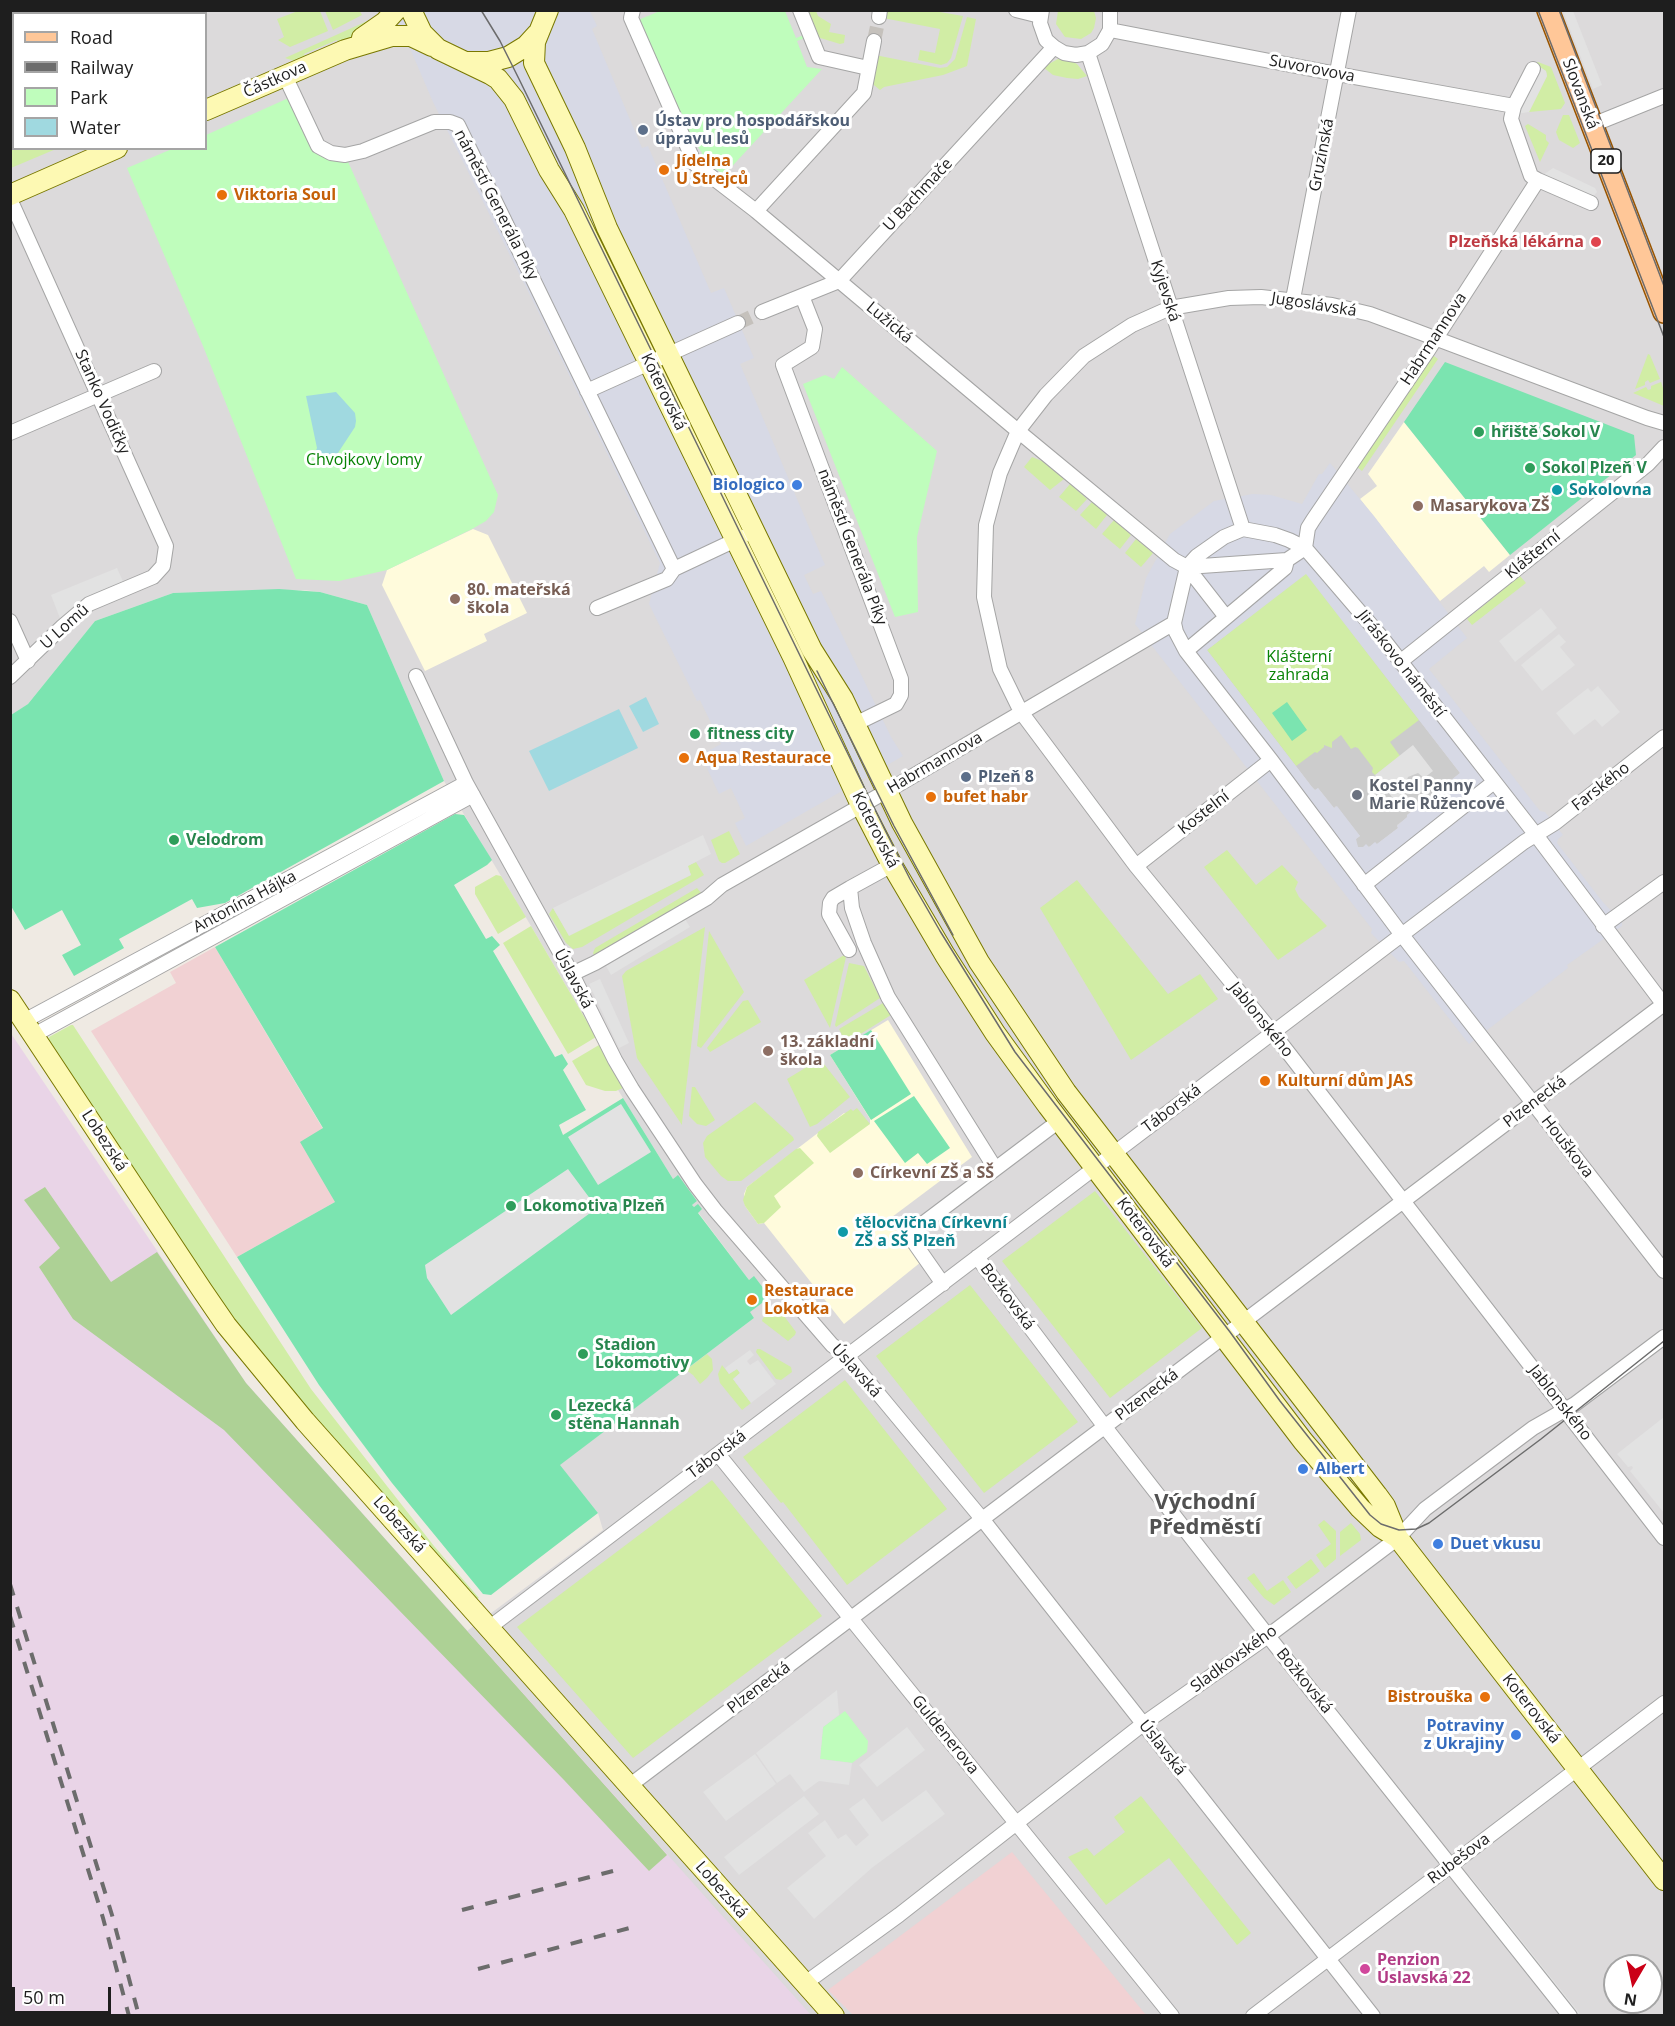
<!DOCTYPE html>
<html>
<head>
<meta charset="utf-8">
<style>
  body { margin:0 }
  #map { position:relative; width:1675px; height:2026px; overflow:hidden; background:#efeae3; font-family:"Open Sans",sans-serif }
  canvas { display:block }
  .frame { position:absolute; inset:0; border:12px solid #1e1e1e; pointer-events:none }
  .legend { position:absolute; left:12px; top:12px; width:195px; height:138px; box-sizing:border-box; background:#fff; border:2px solid #a5a5a5; margin:0; padding:8px 10px; list-style:none; font-size:18px; color:#1e1e1e }
  .legend li { display:flex; align-items:center; gap:12px; height:30px }
  .legend b { width:30px; border:2px solid #a5a5a5 }
  .north { position:absolute; left:1603px; top:1954px; width:60px; height:60px; box-sizing:border-box; background:#fff; border:2px solid #a5a5a5; border-radius:50%; rotate:189deg; font-size:16px; font-weight:700; line-height:24px; text-align:center; color:#1e1e1e }
  .north::after { content:''; display:block; margin:auto; width:21px; height:27px; background:#cb0017; clip-path:polygon(50% 0,100% 100%,50% 72%,0 100%) }
  .scale { position:absolute; left:12px; top:1987px; width:99px; height:27px; box-sizing:border-box; border:3px solid #1e1e1e; border-top:0; padding-left:8px; font-size:18px; line-height:21px; white-space:nowrap; color:#1e1e1e; -webkit-text-stroke:4px #fff; paint-order:stroke }
</style>
</head>
<body>
<div id="map">
<canvas width="1675" height="2026"></canvas>
<div class="frame"></div>
<ul class="legend">
<li><b style="height:8px;background:#ffc798"></b>Road</li>
<li><b style="height:8px;background:#6c6c6c"></b>Railway</li>
<li><b style="height:16px;background:#bffdbc"></b>Park</li>
<li><b style="height:16px;background:#a0d9e0"></b>Water</li>
</ul>
<div class="north">N</div>
<div class="scale">50 m</div>
</div>
<script>
const c = document.querySelector('canvas').getContext('2d');
c.lineJoin = 'round';
function fill(path, color) {
  c.fillStyle = color;
  c.fill(path, 'evenodd');
}
function shape(rows) {
  const path = new Path2D();
  for (const r of rows) {
    path.moveTo(r[0], r[1]);
    for (let i = 2; i < r.length; i += 2) path.lineTo(r[i], r[i + 1]);
  }
  return path;
}
function strokePath(path, color, width, dash) {
  c.strokeStyle = color;
  c.lineWidth = width;
  c.lineCap = dash ? 'butt' : 'round';
  c.setLineDash(dash || []);
  c.stroke(path);
}
function label(font, color, halo, rows, align = 'center') {
  c.font = font + ' "Open Sans",sans-serif';
  c.lineWidth = 6;
  c.setLineDash([]);
  c.textBaseline = 'middle';
  c.strokeStyle = halo;
  c.fillStyle = color;
  for (const [text, x, y, turn = 0] of rows) {
    c.save();
    c.translate(x, y);
    c.rotate((+turn || 0) * Math.PI / 180);
    c.textAlign = isNaN(turn) ? turn : align;
    if (halo) c.strokeText(text, 0, 0);
    c.fillText(text, 0, 0);
    c.restore();
  }
}
fill(shape([
  [11,11,1664,11,1664,2015,779,2015,666,1854,467,1631,603,1530,598,1513,559,1465,754,1318,749,1312,754,1277,749,1280,698,1212,702,1209,698,1205,694,1207,692,1205,697,1201,677,1176,673,1179,618,1090,623,1087,596,1037,531,926,444,781,367,605,320,592,304,590,173,593,95,621,28,704,11,716],
  [14,14,206,14,206,148,14,148],
  [1615,1966,1651,1966,1651,2002,1615,2002]
]), '#dcdadb');
fill(shape([
  [215,947,323,1129,335,1202,237,1257,91,1031,176,983,170,972],
  [1012,1852,1146,2015,853,2015,828,1990]
]), '#f1d1d3');
fill(shape([
  [10,1032,246,1383,811,2015,11,2015]
]), '#e9d4e7');
fill(shape([
  [1404,422,1510,555,1489,572,1484,566,1440,601,1360,499,1377,486,1368,474],
  [473,529,488,535,527,613,484,634,487,641,425,671,382,585,387,570],
  [888,1020,972,1157,888,1220,921,1262,844,1324,764,1223,758,1224,745,1206,744,1194,747,1187,755,1181,844,1113,870,1124,870,1119,830,1055]
]), '#fffbdc');
fill(shape([
  [1306,573,1460,773,1407,815,1408,817,1397,825,1398,828,1377,844,1368,847,1358,847,1356,843,1356,839,1360,836,1336,806,1334,808,1318,788,1315,790,1312,787,1207,650]
]), '#ccc');
fill(shape([
  [884,10,934,11,963,16,951,58,947,63,941,65,918,60,920,50,935,53,940,29,883,18],
  [298,11,320,11,328,31,290,47,278,40,284,37,277,19],
  [325,11,360,11,362,15,333,30],
  [810,11,816,11,818,16,831,24,829,32,845,35,844,43,840,44,817,37,805,12],
  [1058,11,1094,11,1096,18,1094,28,1091,33,1081,39,1065,37,1056,24],
  [376,17,381,21,339,44,337,40,304,54,306,59,298,62,285,58],
  [967,17,976,19,967,66,943,75,884,87,880,90,869,81,875,55,940,68,947,67,955,59],
  [1058,59,1071,61,1077,64,1087,76,1078,79,1067,78,1053,75,1043,67],
  [1538,62,1551,67,1565,103,1561,109,1529,112,1547,76,1546,71,1534,64],
  [13,83,14,148,56,149,11,168,10,109],
  [1563,115,1569,115,1580,143,1573,148,1559,140,1556,132],
  [1528,124,1546,135,1546,140,1549,143,1540,162,1525,126],
  [1431,354,1438,359,1362,471,1356,466],
  [1648,354,1650,355,1660,379,1650,383,1648,380,1645,382,1645,385,1635,389],
  [1661,382,1664,391,1664,406,1633,393,1646,387,1648,390,1651,389,1651,386],
  [1032,457,1042,461,1064,479,1050,490,1024,467],
  [1070,484,1087,499,1076,511,1059,497],
  [1092,502,1107,515,1096,529,1080,515],
  [1114,520,1131,535,1120,549,1102,534],
  [1136,539,1153,553,1141,567,1125,553],
  [1306,573,1419,720,1390,742,1400,756,1375,775,1372,772,1373,768,1358,748,1355,747,1351,749,1341,735,1332,742,1332,748,1324,745,1324,747,1317,753,1315,752,1296,766,1207,650],
  [1520,576,1526,583,1472,625,1467,619],
  [729,831,740,854,725,863,722,863,719,861,711,840],
  [1227,850,1256,885,1282,865,1298,882,1295,889,1299,897,1327,926,1278,960,1204,867],
  [696,862,704,875,582,947,573,949,566,943,549,914,553,908,569,935,691,875,687,866],
  [496,875,501,876,526,917,498,934,475,894,475,887],
  [1077,880,1168,994,1200,974,1218,999,1131,1060,1040,908],
  [697,888,702,894,595,957,593,953,595,948],
  [531,926,596,1037,568,1054,503,943],
  [705,927,682,1123,682,1125,637,1058,622,976,626,971],
  [709,931,744,992,701,1048,697,1046],
  [844,955,846,957,830,1028,804,980],
  [849,963,864,966,880,998,836,1027,835,1025],
  [748,1000,761,1022,710,1052,707,1048,743,1001],
  [883,1003,891,1015,846,1043,839,1029],
  [71,1025,73,1025,311,1389,434,1546,479,1598,476,1599,262,1362,47,1042,49,1037],
  [599,1045,623,1088,616,1091,605,1091,586,1085,572,1061],
  [820,1059,850,1097,817,1124,810,1127,787,1079],
  [692,1087,695,1087,715,1120,706,1126,697,1124,689,1116],
  [755,1102,793,1137,794,1140,741,1181,728,1181,721,1176,705,1157,703,1143,707,1136],
  [857,1108,870,1124,830,1153,817,1136,818,1132,851,1109,853,1111],
  [800,1148,814,1163,774,1196,781,1207,764,1223,758,1224,745,1206,743,1200,747,1187,796,1149],
  [1095,1191,1202,1328,1110,1398,1002,1261],
  [970,1285,1078,1422,984,1493,876,1356],
  [778,1308,796,1332,795,1335,788,1341,762,1321,763,1318],
  [757,1349,760,1349,791,1367,792,1372,781,1380,776,1379,756,1352],
  [707,1354,712,1359,713,1370,707,1378,700,1384,693,1375,686,1370],
  [722,1365,729,1374,737,1369,740,1373,733,1379,751,1403,742,1410,720,1383,718,1374],
  [845,1380,947,1509,847,1585,783,1502,781,1503,743,1457],
  [712,1480,822,1616,633,1758,517,1627],
  [1324,1520,1336,1531,1336,1559,1325,1568,1316,1555,1331,1544,1318,1525],
  [1351,1523,1360,1534,1361,1540,1340,1556,1340,1532],
  [1311,1559,1320,1571,1296,1589,1287,1577],
  [1254,1573,1267,1591,1283,1580,1291,1592,1274,1605,1264,1598,1247,1578],
  [1141,1796,1251,1933,1237,1945,1169,1858,1106,1905,1068,1857,1087,1848,1094,1856,1125,1832,1114,1817]
]), '#d1eda5');
fill(shape([
  [45,1187,111,1282,157,1252,246,1383,667,1855,649,1871,564,1780,224,1430,73,1319,39,1267,60,1248,24,1200]
]), '#add195');
fill(shape([
  [660,11,785,11,796,38,804,35,805,38,797,41,807,67,822,69,724,175,700,157,702,153,690,135,686,136,638,20],
  [293,96,318,146,345,155,498,495,494,512,486,521,472,529,387,570,339,581,296,579,203,346,127,168,172,149,206,148,206,135],
  [842,367,937,451,917,537,918,612,895,617,803,384,825,375,834,379],
  [845,1711,868,1741,867,1752,852,1763,820,1759,823,1727]
]), '#bffdbc');
fill(shape([
  [1445,362,1634,435,1636,455,1510,555,1404,422],
  [279,589,320,592,367,605,444,781,225,903,197,908,192,899,119,939,124,948,74,976,62,955,81,945,62,910,25,930,11,906,11,715,28,704,95,621,173,593],
  [1287,702,1307,730,1292,741,1272,713],
  [455,814,464,815,492,860,487,865,454,885,486,939,492,936,500,945,493,951,555,1057,562,1054,568,1064,563,1070,586,1110,559,1125,563,1135,623,1098,673,1179,678,1175,697,1201,692,1205,694,1207,698,1204,702,1209,698,1213,749,1280,754,1276,770,1297,750,1312,754,1318,560,1465,598,1513,491,1595,483,1594,392,1483,347,1423,319,1385,237,1257,335,1202,300,1142,323,1128,215,947],
  [871,1030,911,1094,871,1120,830,1055],
  [914,1096,950,1148,927,1164,918,1153,905,1163,874,1121]
]), '#7be4b0');
fill(shape([
  [1563,11,1573,11,1602,85,1593,89],
  [1540,67,1546,71,1547,76,1529,112,1516,114],
  [1553,168,1595,188,1597,192,1592,198,1543,175],
  [117,568,126,588,63,626,51,595],
  [1541,608,1557,628,1515,662,1499,641],
  [1559,634,1566,642,1560,647,1575,665,1542,691,1521,665],
  [1598,686,1620,712,1602,727,1595,719,1574,735,1556,713,1588,688,1591,692],
  [1413,745,1433,771,1424,778,1418,773,1408,777,1405,785,1409,790,1395,801,1375,775],
  [703,835,711,854,688,866,691,875,569,936,553,908],
  [685,919,690,927,611,975,606,966],
  [600,979,629,1043,619,1048,589,984],
  [621,1104,651,1152,598,1185,568,1137],
  [568,1169,597,1208,451,1315,427,1278,425,1265],
  [750,1350,754,1355,747,1361,750,1365,758,1360,776,1384,751,1403,733,1379,740,1373,737,1369,729,1374,725,1368],
  [1664,1417,1664,1513,1630,1471,1633,1468,1632,1466,1628,1467,1617,1454],
  [1289,1648,1447,1849,1444,1851,1285,1651],
  [837,1690,839,1715,823,1727,820,1759,852,1763,849,1785,819,1781,804,1792,790,1774,777,1783,756,1753],
  [907,1727,925,1750,877,1787,859,1765],
  [755,1754,776,1784,726,1821,703,1792],
  [926,1790,945,1814,873,1867,814,1919,787,1888,826,1856,808,1833,825,1820,838,1839,846,1834,856,1846,869,1835,849,1809,864,1798,882,1822],
  [804,1796,819,1814,739,1875,724,1857],
  [1460,1876,1470,1876,1581,2015,1570,2015]
]), '#e2e2e2');
fill(shape([
  [394,11,590,11,597,26,592,29,631,122,642,148,648,146,711,293,724,288,754,358,740,364,825,565,804,575,813,594,821,591,891,737,903,756,746,846,735,823,745,818,731,788,719,794,701,755,721,744,700,700,697,701,692,691,649,604,660,563,541,317,433,102],
  [1330,463,1374,516,1467,638,1429,669,1540,811,1545,812,1563,835,1558,839,1557,843,1602,901,1622,923,1622,926,1567,965,1568,968,1469,1044,1404,961,1399,962,1371,933,1372,929,1135,624,1146,578,1170,534,1214,501,1253,494,1271,495,1302,504,1319,474,1322,474],
  [1306,574,1460,773,1407,815,1407,817,1397,826,1398,828,1377,844,1375,842,1369,847,1366,844,1363,847,1358,847,1356,839,1360,836,1337,806,1334,808,1318,788,1315,790,1312,787,1207,650]
]), '#d7d9e5');
fill(shape([
  [336,392,355,413,356,421,355,427,332,462,326,465,320,464,316,460,315,453,317,448,306,396],
  [646,697,659,724,643,732,629,706],
  [619,709,638,748,549,791,529,751]
]), '#a0d9e0');
strokePath(shape([
  [874,41,879,17],
  [738,323,762,312]
]), '#c5c1bc', 14, [14, 7]);
const street = shape([
  [633,10,631,18,695,164,756,211,1018,431,1174,560,1187,567,1226,617],
  [800,10,819,57,868,68],
  [1016,10,1040,16],
  [1042,10,1040,23,1046,40,1054,47,1064,53,1076,55,1088,53,1102,44,1110,30,1110,10],
  [879,17,880,10],
  [1110,30,1337,74,1514,106,1533,69],
  [1088,53,1243,529],
  [285,76,318,146,331,153,345,155,363,151,434,122,450,122,458,125,674,569],
  [1514,106,1511,119,1531,176,1538,180],
  [1592,125,1664,96],
  [10,199,166,546,163,566,153,577,89,604,63,626,10,677],
  [756,211,864,93,874,41],
  [802,296,815,329,812,347,783,365,901,679,901,695,896,704,855,724],
  [1293,299,1349,10],
  [762,312,839,281,1054,47],
  [587,391,738,323],
  [1664,423,1647,418,1408,328,1370,314,1332,305,1261,297,1229,298,1170,308,1132,325,1084,356,1046,395,1018,431,1000,473,986,525,984,597,1000,669,1021,712,1136,866,1273,1033,1664,1538],
  [10,433,154,371],
  [1305,548,1308,528,1313,520,1429,349,1538,180,1591,203],
  [1187,567,1287,560,1305,548],
  [597,608,667,579,674,569,742,537],
  [10,621,28,661],
  [1186,651,1285,568,1287,560],
  [1400,662,1648,464,1664,447],
  [416,676,466,783,572,974,615,1060,632,1089,695,1184,715,1210,832,1345,847,1356,983,1520,1373,2016],
  [1136,866,1271,760],
  [1364,885,1494,782],
  [850,888,852,908,864,943,888,997,995,1168],
  [1603,926,1664,882],
  [849,950,829,914,830,903,833,898,850,888,892,865],
  [572,974,595,963,707,898,722,885,901,783,1174,623],
  [1664,1005,1536,835,1383,639,1305,548,1289,540,1275,535,1243,529,1224,537,1197,556,1187,567,1174,623,1176,632,1186,651,1271,760,1402,935,1664,1271],
  [24,1021,466,783],
  [34,1035,473,795],
  [977,1257,1105,1427,1268,1636,1570,2016],
  [943,1284,913,1241,913,1231,1059,1121],
  [718,1454,1172,2016],
  [490,1627,1524,842,1555,823,1664,737],
  [629,1786,1664,1004],
  [804,1984,899,1915,1143,1724,1268,1636,1398,1538,1425,1509,1533,1428,1575,1404,1664,1337],
  [1253,2016,1664,1703]
]);
const secondary = shape([
  [411,10,422,33,438,49,490,74,498,79,514,99,549,170,574,210,793,657,861,805,892,865,945,955,995,1033,1048,1106,1303,1441,1360,1508,1380,1527,1398,1538],
  [548,10,535,42,534,63,575,148,607,228,812,650,843,699,902,823,979,962,1066,1092,1377,1495,1385,1506,1398,1538,1664,1880],
  [362,38,385,22,396,10],
  [468,62,489,62,508,57,526,46,537,34],
  [206,110,345,50,392,36,411,36,432,46],
  [10,195,117,148],
  [10,1000,202,1290,226,1325,305,1421,834,2016]
]);
const primary = shape([
  [1548,10,1664,312]
]);
strokePath(street, '#a5a5a5', 16);
strokePath(secondary, '#797800', 22);
strokePath(primary, '#975400', 24);
strokePath(street, '#fff', 14);
strokePath(secondary, '#fdf9b3', 20);
strokePath(primary, '#ffc798', 21);
strokePath(shape([
  [481,10,500,41,519,79,885,830,910,879,940,931,1015,1052,1230,1332,1280,1401,1370,1515,1381,1524,1399,1530,1416,1529,1429,1523,1541,1439,1664,1341],
  [1538,10,1664,337],
  [1559,10,1664,286],
  [817,671,894,826,953,935]
]), '#6c6c6c', 1.5);
strokePath(shape([
  [10,1584,112,1915,139,2016],
  [10,1616,103,1918,129,2016],
  [462,1910,621,1869],
  [478,1969,637,1926],
  [10,1996,15,2016]
]), '#6c6c6c', 4, [12, 12]);
for (const [x, y, r, color] of [
  [643,130,6,"#5c6f8a"],
  [664,170,6,"#e8710a"],
  [222,195,6,"#e8710a"],
  [1596,242,6,"#e0444e"],
  [1479,432,6,"#2e9e5b"],
  [1530,468,6,"#2e9e5b"],
  [797,485,6,"#3f7fe0"],
  [1557,490,6,"#0f9aa8"],
  [1418,506,6,"#8d6e63"],
  [455,599,6,"#8d6e63"],
  [695,734,6,"#2e9e5b"],
  [684,758,6,"#e8710a"],
  [966,777,6,"#5c6f8a"],
  [1357,795,6,"#6b7280"],
  [931,797,6,"#e8710a"],
  [174,840,6,"#2e9e5b"],
  [768,1051,6,"#8d6e63"],
  [1265,1081,6,"#e8710a"],
  [858,1173,6,"#8d6e63"],
  [511,1206,6,"#2e9e5b"],
  [843,1232,6,"#0f9aa8"],
  [752,1300,6,"#e8710a"],
  [583,1354,6,"#2e9e5b"],
  [556,1415,6,"#2e9e5b"],
  [1303,1469,6,"#3f7fe0"],
  [1438,1544,6,"#3f7fe0"],
  [1485,1697,6,"#e8710a"],
  [1516,1735,6,"#3f7fe0"],
  [1365,1969,6,"#d1479c"]
]) {
  const dot = new Path2D();
  dot.arc(x, y, r, 0, 2 * Math.PI);
  c.fillStyle = color;
  c.fill(dot);
  strokePath(dot, '#fff', 2);
}
for (const [x, y, w] of [
  [1606,161,30]
]) {
  const box = new Path2D();
  box.roundRect(x - w / 2, y - 12, w, 24, 4.5);
  c.fillStyle = '#fff';
  c.fill(box);
  strokePath(box, '#1e1e1e', 1.5);
}
label('bold 15px', '#1e1e1e', null, [
  ["20",1606,161]
]);
label('16px', '#1e1e1e', '#fff', [
  ["Suvorovova",1312,69,11],
  ["Částkova",275,80,-24],
  ["Slovanská",1580,94,69],
  ["Gruzínská",1322,155,-79],
  ["U Bachmače",918,195,-47],
  ["náměstí Generála Píky",496,205,63],
  ["Kyjevská",1165,291,72],
  ["Jugoslávská",1314,305,9],
  ["Lužická",889,323,40],
  ["Habrmannova",1434,339,-57],
  ["Koterovská",663,392,64],
  ["Stanko Vodičky",102,402,66],
  ["náměstí Generála Píky",852,547,69],
  ["Klášterní",1533,555,-39],
  ["U Lomů",65,627,-42],
  ["Jiráskovo náměstí",1401,664,52],
  ["Habrmannova",935,763,-30],
  ["Farského",1601,787,-38],
  ["Kostelní",1204,813,-38],
  ["Koterovská",875,830,63],
  ["Antonína Hájka",245,902,-28],
  ["Úslavská",573,979,62],
  ["Jablonského",1261,1020,51],
  ["Plzenecká",1535,1102,-37],
  ["Táborská",1172,1109,-37],
  ["Lobezská",104,1141,57],
  ["Houškova",1567,1147,52],
  ["Koterovská",1145,1233,53],
  ["Božkovská",1007,1297,53],
  ["Úslavská",856,1371,48],
  ["Plzenecká",1147,1395,-37],
  ["Jablonského",1560,1403,52],
  ["Táborská",717,1455,-37],
  ["Lobezská",399,1525,48],
  ["Sladkovského",1234,1659,-36],
  ["Božkovská",1304,1681,51],
  ["Plzenecká",759,1688,-37],
  ["Koterovská",1531,1709,52],
  ["Guldenerova",945,1735,51],
  ["Úslavská",1162,1748,52],
  ["Rubešova",1459,1859,-37],
  ["Lobezská",721,1890,49]
]);
label('bold 16px', '#4e5e75', '#fff', [
  ["Ústav pro hospodářskou",655,121],
  ["úpravu lesů",655,139],
  ["Plzeň 8",978,777]
], 'left');
label('bold 16px', '#c56008', '#fff', [
  ["Jídelna",676,161],
  ["U Strejců",676,179],
  ["Viktoria Soul",234,195],
  ["Aqua Restaurace",696,758],
  ["bufet habr",943,797],
  ["Kulturní dům JAS",1277,1081],
  ["Restaurace",764,1291],
  ["Lokotka",764,1309],
  ["Bistrouška",1473,1697,"right"]
], 'left');
label('bold 16px', '#be3a42', '#fff', [
  ["Plzeňská lékárna",1584,242]
], 'right');
label('bold 16px', '#27864d', '#fff', [
  ["hřiště Sokol V",1491,432],
  ["Sokol Plzeň V",1542,468],
  ["fitness city",707,734],
  ["Velodrom",186,840],
  ["Lokomotiva Plzeň",523,1206],
  ["Stadion",595,1345],
  ["Lokomotivy",595,1363],
  ["Lezecká",568,1406],
  ["stěna Hannah",568,1424]
], 'left');
label('16px', '#088305', '#fff', [
  ["Chvojkovy lomy",364,460],
  ["Klášterní",1299,657],
  ["zahrada",1299,675]
]);
label('bold 16px', '#366cbe', '#fff', [
  ["Biologico",785,485],
  ["Albert",1315,1469,"left"],
  ["Duet vkusu",1450,1544,"left"],
  ["Potraviny",1504,1726],
  ["z Ukrajiny",1504,1744]
], 'right');
label('bold 16px', '#0d838f', '#fff', [
  ["Sokolovna",1569,490],
  ["tělocvična Církevní",855,1223],
  ["ZŠ a SŠ Plzeň",855,1241]
], 'left');
label('bold 16px', '#785e54', '#fff', [
  ["Masarykova ZŠ",1430,506],
  ["80. mateřská",467,590],
  ["škola",467,608],
  ["13. základní",780,1042],
  ["škola",780,1060],
  ["Církevní ZŠ a SŠ",870,1173]
], 'left');
label('bold 16px', '#5b616d', '#fff', [
  ["Kostel Panny",1369,786],
  ["Marie Růžencové",1369,804]
], 'left');
label('bold 16px', '#b23c85', '#fff', [
  ["Penzion",1377,1960],
  ["Úslavská 22",1377,1978]
], 'left');
label('bold 22px', '#515151', '#fff', [
  ["Východní",1205,1503],
  ["Předměstí",1205,1528]
]);
</script>
</body>
</html>
